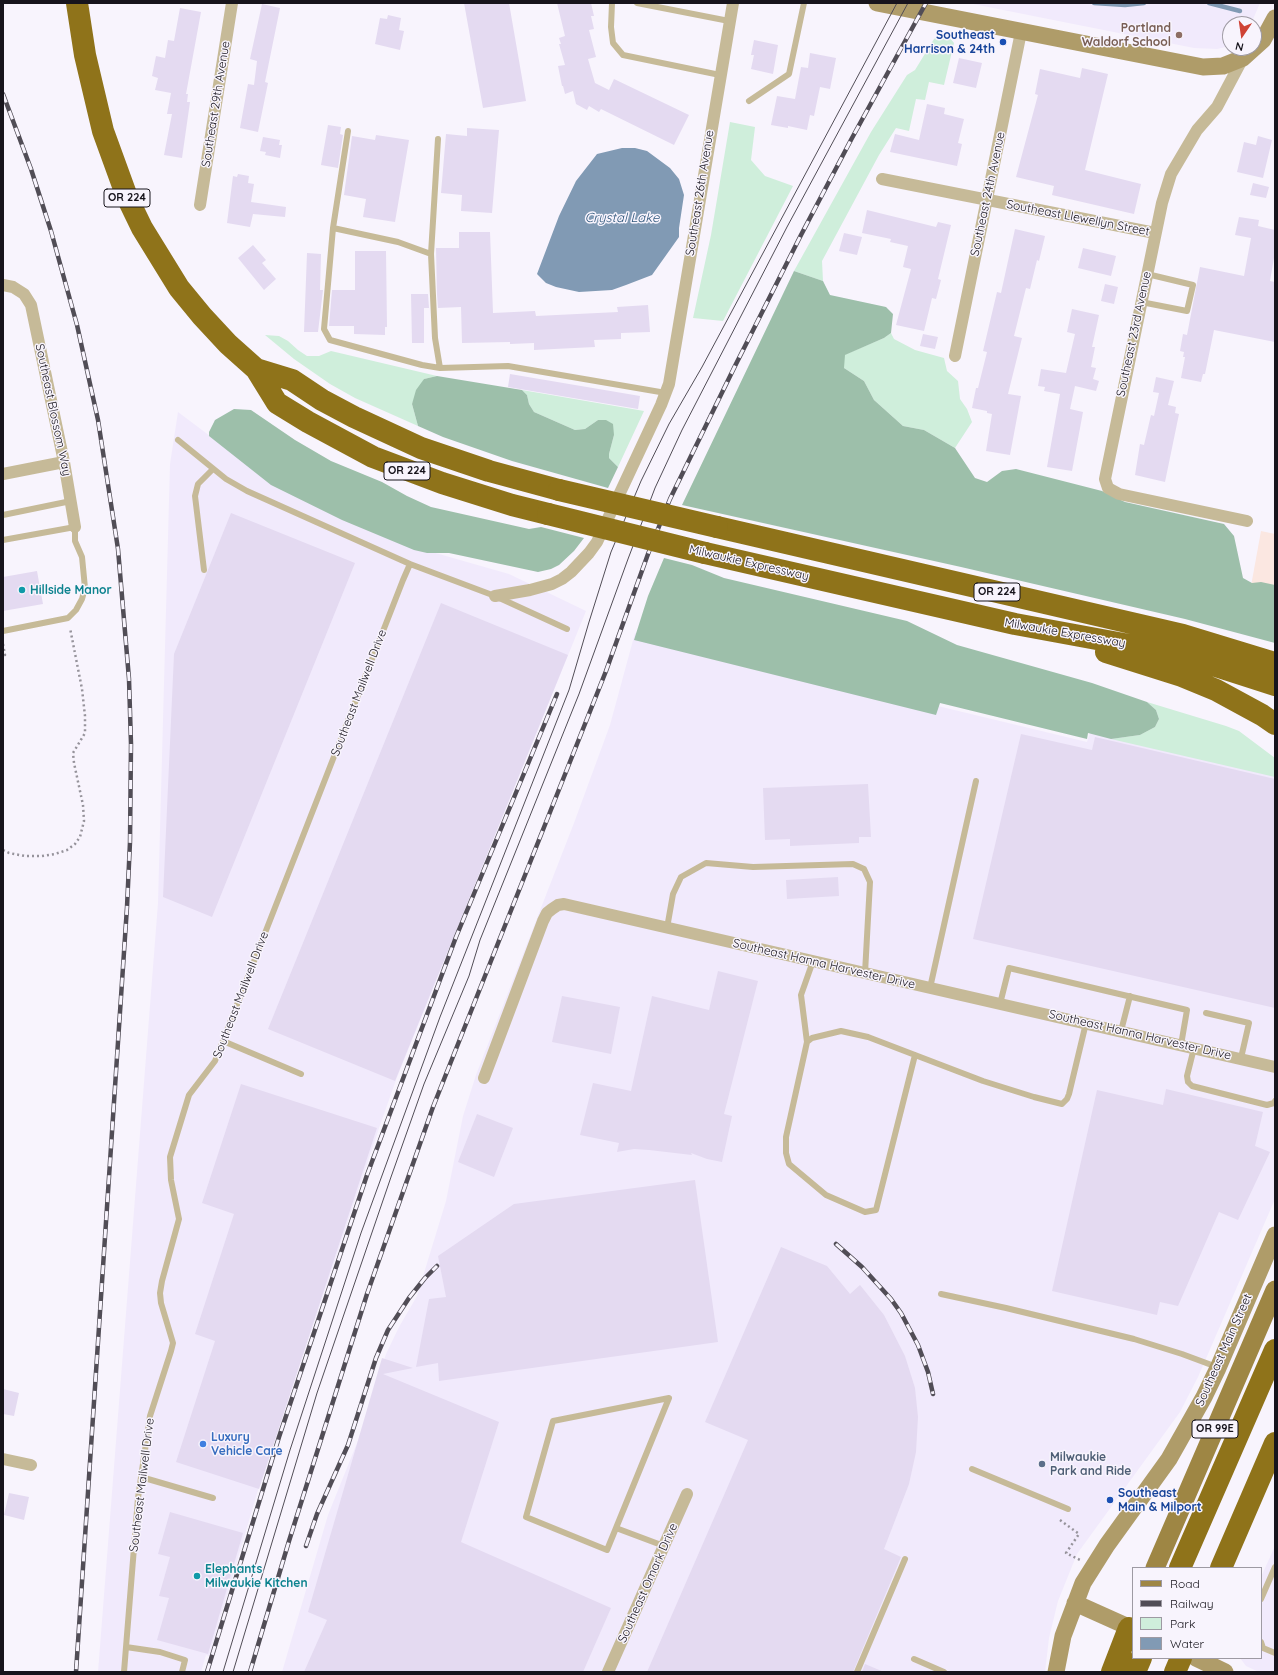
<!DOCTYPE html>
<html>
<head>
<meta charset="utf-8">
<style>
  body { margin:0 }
  #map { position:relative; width:1278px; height:1675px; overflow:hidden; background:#f8f4fd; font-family:Quicksand,sans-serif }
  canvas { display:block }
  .frame { position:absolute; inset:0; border:4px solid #17141c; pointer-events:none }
  .legend { position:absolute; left:1132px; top:1567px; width:130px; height:92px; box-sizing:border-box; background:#f8f4fd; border:1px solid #9e9aa3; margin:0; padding:5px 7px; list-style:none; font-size:12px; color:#17141c }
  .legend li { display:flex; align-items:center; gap:8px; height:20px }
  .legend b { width:20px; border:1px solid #9e9aa3 }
  .north { position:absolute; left:1222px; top:16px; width:40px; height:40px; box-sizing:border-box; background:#f8f4fd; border:1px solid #9e9aa3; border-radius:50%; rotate:193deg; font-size:11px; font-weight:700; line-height:16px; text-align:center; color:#17141c }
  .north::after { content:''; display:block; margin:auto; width:14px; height:18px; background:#cf4235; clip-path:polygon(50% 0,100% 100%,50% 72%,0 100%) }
</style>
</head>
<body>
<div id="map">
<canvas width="1278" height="1675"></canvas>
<div class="frame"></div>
<ul class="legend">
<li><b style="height:5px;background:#9e8644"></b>Road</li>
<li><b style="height:5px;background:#514d56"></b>Railway</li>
<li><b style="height:11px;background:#cfeedb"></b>Park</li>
<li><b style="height:11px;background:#819ab4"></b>Water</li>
</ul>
<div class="north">N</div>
</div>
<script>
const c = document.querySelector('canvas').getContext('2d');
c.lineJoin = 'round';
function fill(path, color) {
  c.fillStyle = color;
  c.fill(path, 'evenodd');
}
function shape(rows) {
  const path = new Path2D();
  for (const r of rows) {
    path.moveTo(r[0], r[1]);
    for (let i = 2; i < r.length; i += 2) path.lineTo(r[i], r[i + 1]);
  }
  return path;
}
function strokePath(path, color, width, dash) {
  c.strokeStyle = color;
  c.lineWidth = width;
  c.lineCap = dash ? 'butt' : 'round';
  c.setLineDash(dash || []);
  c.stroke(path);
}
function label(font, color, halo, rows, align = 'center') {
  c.font = font + ' Quicksand,sans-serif';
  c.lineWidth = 3;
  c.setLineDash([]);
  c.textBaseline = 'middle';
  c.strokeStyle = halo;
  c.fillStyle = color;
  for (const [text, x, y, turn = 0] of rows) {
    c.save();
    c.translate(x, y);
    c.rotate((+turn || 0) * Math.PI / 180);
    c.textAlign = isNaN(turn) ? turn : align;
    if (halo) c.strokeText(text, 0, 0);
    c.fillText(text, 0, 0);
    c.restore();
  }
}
fill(shape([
  [1261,531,1275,534,1275,595,1251,586]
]), '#fbe7e1');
fill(shape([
  [968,3,1260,3,1251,24,1230,24,1230,46,1217,49,1194,48],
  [178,412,270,481,418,548,509,574,586,611,396,1080,379,1128,258,1490,209,1656,206,1655,201,1672,98,1672,158,903,170,464],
  [635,633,1087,742,1091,730,1275,772,1275,1199,1198,1377,1180,1412,1077,1554,1058,1601,1049,1638,1045,1672,282,1672,328,1515,359,1438,386,1354,399,1327,417,1296,446,1201,463,1116,476,1075,574,823,610,725],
  [1275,1546,1275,1672,1259,1672,1246,1666,1240,1658,1261,1658,1261,1577]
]), '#f1eafc');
fill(shape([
  [943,35,950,38,954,43,944,85,929,82,925,100,916,99,909,131,896,128,879,155,822,261,823,281,794,271,871,132,907,75,915,70,934,39,938,36],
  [730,122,755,127,751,160,765,176,793,186,723,321,693,318,711,235],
  [891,333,894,339,915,350,944,358,947,371,958,381,960,399,967,409,972,422,955,448,924,430,903,426,874,400,864,381,844,368,844,355,884,338],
  [265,335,279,336,288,341,298,350,307,356,319,356,331,351,437,376,424,379,412,404,418,426,355,398,330,384,294,359],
  [522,390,644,411,618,467,609,458,609,454,614,435,598,420,585,429,575,430,534,412,529,404,527,395],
  [1147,702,1226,726,1239,731,1275,758,1275,777,1111,739,1140,735,1155,727,1159,719,1156,710]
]), '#cfeedb');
fill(shape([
  [794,271,823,281,830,295,886,307,893,314,891,333,884,338,845,355,844,368,864,381,874,400,903,426,924,430,955,448,975,478,987,482,1002,471,1016,469,1102,491,1125,502,1224,524,1234,536,1243,578,1252,583,1261,582,1275,585,1275,643,1185,619,961,567,682,505],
  [437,376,522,390,527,395,529,404,534,412,575,430,585,429,598,420,606,420,613,424,614,435,609,454,609,458,618,467,608,488,512,461,443,437,418,426,412,404,416,390,424,379],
  [234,409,251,410,295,440,331,461,382,482,407,496,431,507,529,529,541,527,584,538,574,551,559,565,551,569,538,572,449,553,427,553,414,550,342,520,271,485,209,436,209,432,215,420],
  [664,558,692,565,724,578,907,621,957,645,1092,683,1147,702,1156,710,1159,719,1155,727,1140,735,1111,739,1088,733,1087,739,940,703,936,715,634,640,648,596]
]), '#9dbfaa');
fill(shape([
  [622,148,635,148,647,151,670,168,679,179,684,195,679,228,679,237,652,275,626,285,612,290,579,292,556,287,546,283,537,274,559,216,576,181,597,154]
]), '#819ab4');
strokePath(shape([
  [1094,3,1125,5,1144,3],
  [1209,3,1240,11]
]), '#819ab4', 4.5);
fill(shape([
  [464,3,509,3,526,101,483,108],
  [557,3,591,3,594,16,591,16,594,29,589,30,596,57,588,59,595,83,609,90,614,79,689,115,674,145,601,109,599,112,589,106,587,110,576,104,573,91,565,94,563,86,562,86,558,66,565,65,559,44,561,44,559,38,565,36],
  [262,4,280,8,265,82,268,83,258,132,240,128,248,84,254,85,257,61,250,59],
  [180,8,201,12,186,94,188,94,187,102,190,102,182,158,164,155,172,114,167,114,171,93,155,90,158,78,152,76,156,56,165,58,168,40,174,41],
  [388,15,401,18,399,30,404,31,400,50,375,44,380,18,387,19],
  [754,40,778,45,773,74,751,69,754,55,751,55],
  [810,53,836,58,830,89,820,87,814,116,810,115,807,130,788,126,788,128,771,125,777,96,795,99,801,67,808,68],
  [959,58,982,63,976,88,953,83],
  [1082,68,1108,74,1085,170,1141,184,1134,214,1052,195,1054,186,1016,177,1038,95,1035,94,1040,69,1080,78],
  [927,104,945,108,944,114,964,119,958,143,962,144,957,166,890,152,895,134,919,140],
  [328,125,341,127,340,134,343,135,338,168,321,165],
  [467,128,499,130,492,213,461,211,462,195,441,193,446,134,467,136],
  [376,135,409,140,395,222,363,217,366,199,344,195,352,136,375,140],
  [1258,136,1272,140,1263,178,1237,172,1244,142,1256,145],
  [263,137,280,140,279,145,282,145,280,158,265,155,266,152,260,151],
  [238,174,249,176,248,183,254,184,251,202,286,207,285,217,253,214,250,227,227,223,233,176,237,177],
  [1253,183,1269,187,1266,198,1250,195],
  [867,210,936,227,938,222,951,225,938,279,941,280,936,299,932,298,924,331,896,325,911,269,903,267,908,246,890,242,891,239,862,233],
  [1239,217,1259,220,1258,226,1275,230,1275,252,1270,281,1275,282,1275,342,1214,330,1205,374,1203,374,1201,382,1181,378,1185,357,1183,357,1184,352,1180,351,1183,334,1187,335,1200,267,1244,276,1251,238,1235,235],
  [1015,229,1045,236,1039,261,1037,260,1030,289,1026,288,1014,336,1022,338,1008,394,1021,396,1010,455,986,451,992,414,987,413,987,411,972,408,976,388,978,388,987,352,983,351,997,292,1001,293],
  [459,232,490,232,493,313,535,311,536,316,618,312,617,307,648,305,650,332,621,333,621,339,594,340,595,347,534,350,534,343,510,344,510,342,462,343,461,307,438,308,437,294,436,248,459,248],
  [844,233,862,237,857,255,839,251],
  [253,245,266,260,262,263,276,279,264,290,238,258],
  [1083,248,1116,256,1111,276,1078,268],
  [355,251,386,251,387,327,385,327,385,335,354,334,354,326,329,326,332,290,355,290],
  [307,253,321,254,320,290,323,290,318,332,304,332],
  [1105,284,1118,287,1114,304,1101,301],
  [411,294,428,294,429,308,424,308,424,343,412,343],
  [1072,309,1099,315,1092,347,1095,347,1091,367,1096,368,1093,379,1099,381,1096,391,1075,386,1070,409,1083,412,1072,471,1047,467,1060,394,1044,391,1045,387,1038,386,1041,369,1066,373,1075,334,1067,332],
  [923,334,938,337,935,349,920,346],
  [510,374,640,396,638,409,508,387],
  [1156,377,1174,381,1168,405,1176,407,1175,413,1179,414,1165,482,1135,475,1140,444,1144,445,1151,415,1154,416,1159,393,1153,392],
  [231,513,355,563,212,917,163,897,174,654],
  [37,571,43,604,3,611,3,577],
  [441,603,568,655,395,1081,268,1029],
  [1021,734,1092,750,1095,737,1275,779,1275,1008,973,939],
  [868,784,871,837,859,837,859,843,790,846,790,839,765,840,763,788],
  [838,877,839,896,787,899,786,880],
  [718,971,758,981,724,1114,732,1116,722,1162,707,1159,691,1153,692,1155,649,1150,634,1149,617,1152,619,1143,580,1135,593,1083,631,1091,652,996,709,1010],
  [562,996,620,1007,611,1054,552,1042],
  [241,1084,377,1128,259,1489,176,1462,215,1341,195,1334,234,1214,202,1203],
  [1166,1089,1263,1112,1255,1146,1270,1152,1238,1220,1219,1212,1178,1306,1160,1302,1157,1315,1052,1291,1097,1090,1163,1105],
  [477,1114,513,1128,494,1177,458,1162],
  [695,1180,718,1342,439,1381,438,1363,416,1367,429,1299,446,1297,438,1256,514,1204],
  [781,1247,827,1266,850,1294,860,1285,884,1315,905,1356,915,1388,918,1417,916,1452,909,1484,884,1549,901,1557,853,1672,647,1672,748,1440,705,1422],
  [382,1358,413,1368,383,1374,499,1422,461,1542,611,1608,583,1672,304,1672,327,1620,308,1612],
  [3,1389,19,1393,14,1416,3,1414],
  [9,1493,29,1497,24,1520,4,1515],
  [170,1512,243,1533,208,1654,157,1640,169,1598,159,1596,170,1557,158,1554],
  [865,1664,884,1672,862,1672]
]), '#e4daf1');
strokePath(shape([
  [3,644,5,655,3,655],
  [3,850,9,853,25,856,42,856,55,854,67,850,75,844,80,837,84,821,83,805,74,763,73,753,85,733,85,716,82,689,70,628],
  [1060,1520,1079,1534,1066,1553,1080,1560]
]), '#96939b', 2.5, [2, 3]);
strokePath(shape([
  [612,3,611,27,613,43,623,55,720,75],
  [637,3,729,21],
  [749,101,789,74,804,3],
  [348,131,333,228,324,329,330,340,422,365,440,368,508,366,666,393],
  [438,139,431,254,435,338,440,368],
  [333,228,398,242,431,254],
  [1141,302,1187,311,1193,285,1147,274],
  [178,440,226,479,247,491,410,564],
  [3,515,71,501],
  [3,540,75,527,75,541,82,557,85,588,82,599,76,610,68,618,3,631],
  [204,570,195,496,198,484,213,469],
  [667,928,673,894,681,877,706,863,753,867,853,864,864,869,870,882,865,973],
  [930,988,976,781],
  [1000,1004,1009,968,1187,1010,1181,1045],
  [1206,1013,1249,1023,1241,1058],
  [1121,1031,1130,996],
  [223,1041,301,1074],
  [807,1042,801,995,813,961],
  [1194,1048,1187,1076,1188,1082,1192,1086,1267,1105,1274,1103,1275,1101],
  [915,1055,876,1210,865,1212,826,1195,789,1164,786,1153,786,1137,807,1042,812,1038,841,1031,868,1037,915,1055,983,1081,1034,1097,1062,1104,1067,1099,1069,1094,1086,1023],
  [941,1294,1006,1308,1134,1339,1182,1354,1217,1367],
  [972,1469,1068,1509],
  [141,1477,213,1498],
  [616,1528,669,1398,553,1421,526,1517,607,1550,616,1528,664,1546],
  [1261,1599,1275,1567],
  [1261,1642,1263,1648,1275,1653],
  [126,1647,160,1652,185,1660,182,1672],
  [914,1659,944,1672],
  [124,1672,138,1498,150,1416,171,1351,173,1343,161,1303,160,1293,162,1281,179,1219,171,1180,170,1157,189,1095,215,1061,403,580,410,564,495,596,567,629],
  [857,1672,905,1559]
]), '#c6ba98', 6);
strokePath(shape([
  [1243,58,1217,107,1197,130,1171,174,1162,203,1105,479,1108,488,1119,494,1247,521],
  [882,179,1155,233],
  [200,205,232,3],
  [3,285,13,287,24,294,31,305,64,462,75,527],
  [955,356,1021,32],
  [3,474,64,462],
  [495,596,530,590,552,584,562,579,571,572,589,553,597,542,661,405,669,384,733,3],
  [484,1078,543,921,547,913,552,909,558,905,564,904,1275,1067],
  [3,1459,31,1465],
  [608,1672,687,1494]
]), '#c6ba98', 12);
strokePath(shape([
  [877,3,1203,67,1223,66,1243,58,1263,40,1275,18],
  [1075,1603,1133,1629],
  [1196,1658,1225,1672],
  [1056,1672,1063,1636,1083,1583,1107,1545,1169,1459,1204,1397,1218,1368,1275,1235]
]), '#af9c69', 17);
strokePath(shape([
  [1155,1568,1275,1290]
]), '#9e8644', 19);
strokePath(shape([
  [77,3,85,55,103,131,127,197,142,228,179,288,202,316,228,344,256,369,277,403,308,422,373,457,442,483,512,505,548,514],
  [256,369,292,380,322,400,354,417,421,448,489,471,559,490],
  [717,527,1183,635,1275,663],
  [705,553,1015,624,1140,647,1216,666,1275,685],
  [1106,652,1182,676,1216,690,1262,715,1275,724],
  [1180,1568,1275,1350],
  [1221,1568,1275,1443],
  [1112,1672,1129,1628],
  [1135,1672,1141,1658],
  [1175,1672,1181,1658]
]), '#8f731a', 22);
strokePath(shape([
  [223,1672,290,1450,361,1233,440,1017,569,690,589,622,611,552,641,481,669,424,702,367,897,3],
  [233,1672,317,1393,391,1177,424,1084,469,976,480,940,579,694,628,559,655,488,682,430,787,227,908,3]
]), '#514d56', 1);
const rail = shape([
  [3,94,31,169,51,231,77,325,98,420,118,549,129,679,131,744,130,842,127,907,76,1672],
  [836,1244,862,1267,891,1299,901,1313,918,1345,928,1372,933,1394],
  [306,1546,317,1514,348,1445,376,1358,388,1330,409,1298,425,1278,437,1266],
  [207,1672,279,1437,367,1175,456,937,557,694],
  [250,1672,289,1541,367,1294,433,1107,606,671,648,554,670,499,735,366,801,235,852,138,926,3]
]);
strokePath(rail, '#514d56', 4.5);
strokePath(rail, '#f8f4fd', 3, [9]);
strokePath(shape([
  [559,490,717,527],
  [548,514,705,553]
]), '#8f731a', 22);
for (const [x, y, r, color] of [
  [1179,35,4,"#8d6e63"],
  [1003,42,4,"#1a4fb4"],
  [22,590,4,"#0f9aa8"],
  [203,1444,4,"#3f7fe0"],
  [1042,1464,4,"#5c6f8a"],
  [1110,1500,4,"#1a4fb4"],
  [197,1576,4,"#0f9aa8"]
]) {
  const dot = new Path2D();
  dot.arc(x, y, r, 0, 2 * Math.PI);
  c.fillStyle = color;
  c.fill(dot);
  strokePath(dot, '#f8f4fd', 1.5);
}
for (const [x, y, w] of [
  [127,198,46],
  [407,471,46],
  [997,592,46],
  [1215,1429,46]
]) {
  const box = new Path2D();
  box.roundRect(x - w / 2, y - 9, w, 18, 3);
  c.fillStyle = '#f8f4fd';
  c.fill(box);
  strokePath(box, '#17141c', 1);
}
label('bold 11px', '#17141c', null, [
  ["OR 224",127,198],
  ["OR 224",407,471],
  ["OR 224",997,592],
  ["OR 99E",1215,1429]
]);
label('bold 12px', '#785e54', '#f8f4fd', [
  ["Portland",1171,28],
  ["Waldorf School",1171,42]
], 'right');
label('bold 12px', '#164399', '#f8f4fd', [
  ["Southeast",995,35],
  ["Harrison & 24th",995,49],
  ["Southeast",1118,1493,"left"],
  ["Main & Milport",1118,1507,"left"]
], 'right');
label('12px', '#17141c', '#f8f4fd', [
  ["Southeast 29th Avenue",216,104,-81],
  ["Southeast 26th Avenue",700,193,-81],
  ["Southeast 24th Avenue",988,194,-78],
  ["Southeast Llewellyn Street",1078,218,11],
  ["Southeast 23rd Avenue",1134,334,-78],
  ["Southeast Blossom Way",53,410,78],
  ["Milwaukie Expressway",749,563,13],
  ["Milwaukie Expressway",1065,633,10],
  ["Southeast Mailwell Drive",359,693,-69],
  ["Southeast Hanna Harvester Drive",824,964,13],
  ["Southeast Mailwell Drive",241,995,-69],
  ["Southeast Hanna Harvester Drive",1140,1035,13],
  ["Southeast Main Street",1224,1350,-66],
  ["Southeast Mailwell Drive",142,1485,-83],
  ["Southeast Omark Drive",648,1583,-66]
]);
label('bold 12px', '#0d838f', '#f8f4fd', [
  ["Hillside Manor",30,590],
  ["Elephants",205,1569],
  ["Milwaukie Kitchen",205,1583]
], 'left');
label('bold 12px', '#366cbe', '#f8f4fd', [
  ["Luxury",211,1437],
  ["Vehicle Care",211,1451]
], 'left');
label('bold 12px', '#4e5e75', '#f8f4fd', [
  ["Milwaukie",1050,1457],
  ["Park and Ride",1050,1471]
], 'left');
label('italic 13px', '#2e567b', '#f8f4fd', [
  ["Crystal Lake",622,218]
]);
</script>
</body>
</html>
